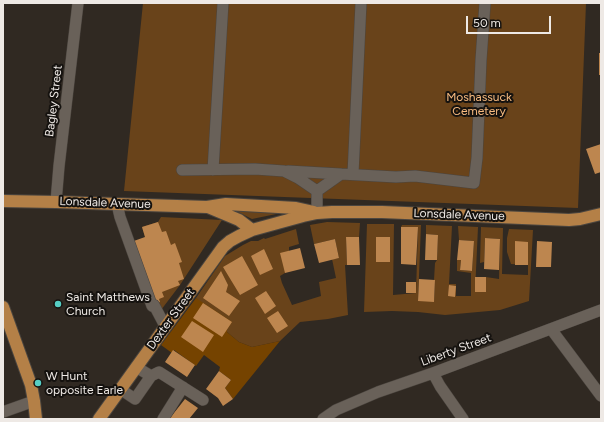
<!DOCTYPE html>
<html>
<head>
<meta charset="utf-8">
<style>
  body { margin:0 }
  #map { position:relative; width:604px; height:422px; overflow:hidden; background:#302922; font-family:Figtree,sans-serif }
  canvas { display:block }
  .frame { position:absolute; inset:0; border:4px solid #eee9e5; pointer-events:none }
  .scale { position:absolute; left:466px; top:16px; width:85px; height:18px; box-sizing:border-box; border:2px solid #eee9e5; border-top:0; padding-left:5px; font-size:12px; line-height:14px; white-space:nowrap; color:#eee9e5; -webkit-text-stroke:3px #15120f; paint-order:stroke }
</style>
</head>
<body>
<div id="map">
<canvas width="604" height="422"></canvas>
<div class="frame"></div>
<div class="scale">50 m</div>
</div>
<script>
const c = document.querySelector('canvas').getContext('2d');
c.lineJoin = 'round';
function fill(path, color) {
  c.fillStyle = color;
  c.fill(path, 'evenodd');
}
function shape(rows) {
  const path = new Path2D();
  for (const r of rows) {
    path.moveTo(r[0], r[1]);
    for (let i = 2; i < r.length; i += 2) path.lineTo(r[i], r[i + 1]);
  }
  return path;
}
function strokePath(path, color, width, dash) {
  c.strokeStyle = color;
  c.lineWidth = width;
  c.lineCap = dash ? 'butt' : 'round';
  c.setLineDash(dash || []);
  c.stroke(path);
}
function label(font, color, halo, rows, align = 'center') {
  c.font = font + ' Figtree,sans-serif';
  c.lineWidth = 4;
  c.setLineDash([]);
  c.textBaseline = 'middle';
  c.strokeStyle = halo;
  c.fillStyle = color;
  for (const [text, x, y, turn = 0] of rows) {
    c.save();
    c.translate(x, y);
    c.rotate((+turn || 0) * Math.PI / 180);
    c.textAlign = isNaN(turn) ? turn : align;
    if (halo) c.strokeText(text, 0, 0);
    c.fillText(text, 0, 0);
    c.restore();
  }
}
fill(shape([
  [143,3,586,3,578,208,124,191],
  [230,208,281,213,252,219],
  [161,217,222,220,180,285,158,314,145,237,142,227,158,222],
  [327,222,360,223,359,237,346,238,347,265,345,265,348,315,328,319,300,322,280,341,252,347,239,342,227,332,226,329,196,298,225,256,243,245,251,241,258,241,264,238,265,239,296,229,299,244,289,247,289,251,285,273,280,276,282,283,292,305,321,296,319,282,336,278,332,259,339,258,335,239,314,244,310,225],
  [367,224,394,224,393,295,416,293,418,227,401,227,402,225,421,225,418,301,434,301,435,280,434,280,435,263,437,260,438,235,426,234,426,225,452,226,449,284,456,284,456,296,471,296,471,273,457,271,457,260,461,260,460,270,472,271,474,241,459,240,458,226,478,227,475,292,486,292,486,277,499,279,500,239,485,238,484,262,480,263,481,227,503,228,502,274,528,275,528,265,511,264,507,252,507,238,509,229,533,230,529,301,500,310,445,315,418,312,392,311,364,312]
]), '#69431a');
fill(shape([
  [196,298,232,322,227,329,227,332,239,342,252,347,280,341,233,399,225,388,231,380,219,371,220,367,204,355,196,366,174,350,172,353,161,345]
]), '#754300');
fill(shape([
  [599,53,601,53,601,75,599,75],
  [601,144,601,172,595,174,586,149],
  [158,222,162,232,166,231,171,245,175,243,182,262,179,263,184,279,178,281,180,285,162,292,164,297,159,299,160,302,154,305,131,242,145,237,142,227],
  [401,227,418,227,416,265,401,264],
  [426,234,438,235,437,260,425,260],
  [346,237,359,237,360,265,347,265],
  [376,237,390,237,390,262,376,262],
  [485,238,500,239,499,270,484,269],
  [335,239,339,258,319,263,314,244],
  [459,240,474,241,472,271,460,270,461,260,457,260],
  [515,241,528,242,528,265,515,265],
  [537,241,552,242,551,267,536,267],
  [300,248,305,268,285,273,280,253],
  [264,249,273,269,260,275,251,256],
  [242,256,258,285,240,295,223,267],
  [221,271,228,285,226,292,240,301,229,316,203,298],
  [475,277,486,277,486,292,475,292],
  [419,279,435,280,434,302,418,301],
  [406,282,416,282,416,293,406,293],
  [449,285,456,286,455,297,448,296],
  [266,291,276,306,265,314,255,298],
  [203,303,232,322,222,337,193,318],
  [278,311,288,326,277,333,267,318],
  [192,321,214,335,203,352,181,337],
  [173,350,195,365,187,377,165,362],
  [219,371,231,380,225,388,233,399,223,406,218,398,206,389],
  [185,399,198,408,189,419,171,419,170,418]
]), '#bd864f');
const minor = shape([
  [182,170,255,169,284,171,298,178,317,191,317,213],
  [213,170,223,3],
  [288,171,341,174,317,191],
  [341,174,396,177,415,176,474,183,477,158,481,60,485,3],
  [353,174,361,3],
  [56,202,59,166,78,3],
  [117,204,120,217,152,306,154,305,165,326],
  [551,329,601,396],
  [136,367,151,376,159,372,203,400],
  [433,373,440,386,463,419],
  [120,389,135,399,151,376],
  [3,412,34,401],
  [163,419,183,387],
  [323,419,336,410,378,392,433,373,601,310]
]);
const major = shape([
  [3,201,56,202,207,207,226,204,296,208,314,212],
  [208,207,239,220,252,230],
  [3,307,31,385,34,401,36,419],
  [99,419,223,247,230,241,239,236,252,230,303,216,317,213,332,212,382,212,569,220,580,219,601,214]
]);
strokePath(minor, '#4b453f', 12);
strokePath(major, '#4b453f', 14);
strokePath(minor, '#696159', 11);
strokePath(major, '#b48047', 12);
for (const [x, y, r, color] of [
  [58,304,4,"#56cec4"],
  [38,383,4,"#56cec4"]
]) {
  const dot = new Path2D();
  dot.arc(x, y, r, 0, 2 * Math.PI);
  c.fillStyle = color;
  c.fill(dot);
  strokePath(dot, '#15120f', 1.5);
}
label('12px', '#f8bb80', '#15120f', [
  ["Moshassuck",479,97],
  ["Cemetery",479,111]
]);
label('12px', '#eee9e5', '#15120f', [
  ["Bagley Street",54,101,-83],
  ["Lonsdale Avenue",105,203,2],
  ["Lonsdale Avenue",459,215,2],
  ["Dexter Street",171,319,-54],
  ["Liberty Street",456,350,-20]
]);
label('12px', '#eee9e5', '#15120f', [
  ["Saint Matthews",66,297],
  ["Church",66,311],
  ["W Hunt",46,376],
  ["opposite Earle",46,390]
], 'left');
</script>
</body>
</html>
